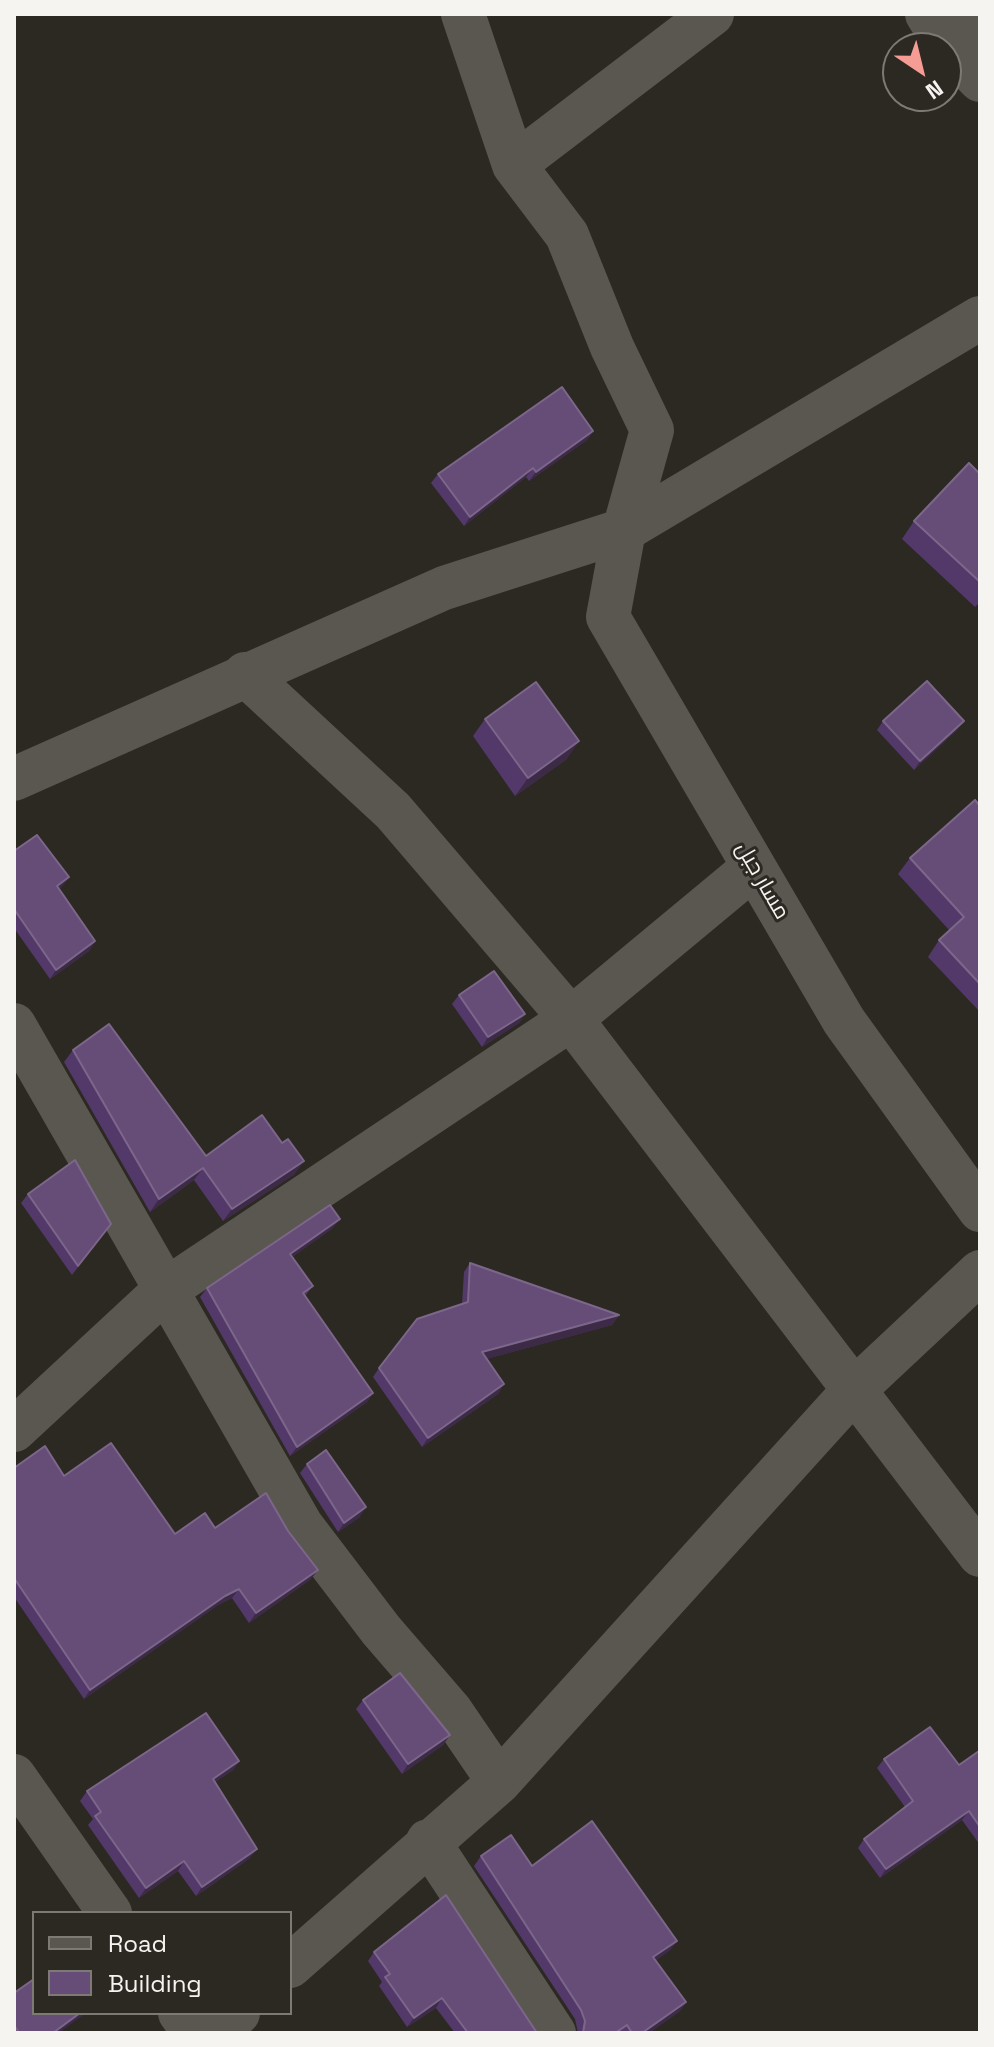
<!DOCTYPE html>
<html>
<head>
<meta charset="utf-8">
<style>
  body { margin:0 }
  #map { position:relative; width:994px; height:2047px; overflow:hidden; background:#2c2923; font-family:"Space Grotesk",sans-serif }
  canvas { display:block }
  .frame { position:absolute; inset:0; border:16px solid #f6f4f0; pointer-events:none }
  .legend { position:absolute; left:32px; top:1911px; width:260px; height:104px; box-sizing:border-box; background:#2c2923; border:2px solid #7d7a75; margin:0; padding:10px 14px; list-style:none; font-size:24px; color:#f6f4f0 }
  .legend li { display:flex; align-items:center; gap:16px; height:40px }
  .legend b { width:40px; border:2px solid #7d7a75 }
  .north { position:absolute; left:882px; top:32px; width:80px; height:80px; box-sizing:border-box; background:#2c2923; border:2px solid #7d7a75; border-radius:50%; rotate:145deg; font-size:22px; font-weight:700; line-height:32px; text-align:center; color:#f6f4f0 }
  .north::after { content:''; display:block; margin:auto; width:28px; height:36px; background:#f59c95; clip-path:polygon(50% 0,100% 100%,50% 72%,0 100%) }
</style>
</head>
<body>
<div id="map">
<canvas width="994" height="2047"></canvas>
<div class="frame"></div>
<ul class="legend">
<li><b style="height:10px;background:#5a5750"></b>Road</li>
<li><b style="height:22px;background:#654d78"></b>Building</li>
</ul>
<div class="north">N</div>
</div>
<script>
const c = document.querySelector('canvas').getContext('2d');
c.lineJoin = 'round';
function shape(rows) {
  const path = new Path2D();
  for (const r of rows) {
    path.moveTo(r[0], r[1]);
    for (let i = 2; i < r.length; i += 2) path.lineTo(r[i], r[i + 1]);
  }
  return path;
}
function strokePath(path, color, width, dash) {
  c.strokeStyle = color;
  c.lineWidth = width;
  c.lineCap = dash ? 'butt' : 'round';
  c.setLineDash(dash || []);
  c.stroke(path);
}
function fill(path, color) {
  c.fillStyle = color;
  c.fill(path, 'evenodd');
}
function label(font, color, halo, rows, align = 'center') {
  c.font = font + ' "Space Grotesk",Cairo,sans-serif';
  c.lineWidth = 6;
  c.setLineDash([]);
  c.textBaseline = 'middle';
  c.strokeStyle = halo;
  c.fillStyle = color;
  for (const [text, x, y, turn = 0] of rows) {
    c.save();
    c.translate(x, y);
    c.rotate((+turn || 0) * Math.PI / 180);
    c.textAlign = isNaN(turn) ? turn : align;
    if (halo) c.strokeText(text, 0, 0);
    c.fillText(text, 0, 0);
    c.restore();
  }
}
strokePath(shape([
  [463,14,514,165,567,235,612,347,652,430,624,530,608,617,844,1021,980,1210],
  [927,14,946,45,980,80],
  [946,45,980,19],
  [514,165,712,14],
  [245,674,393,811,571,1019,980,1555],
  [14,779,444,588,624,530,980,318],
  [14,1025,301,1525,381,1630,450,1710,499,1782],
  [14,1430,164,1291,571,1019,754,867],
  [14,1776,110,1913],
  [428,1841,554,2033],
  [290,1966,499,1782,854,1390,980,1272],
  [180,2013,194,2033],
  [216,2033,238,2013]
]), '#5a5750', 44);
fill(shape([
  [593,431,587,440,529,481,526,477,464,526,431,483,438,474],
  [980,474,980,606,978,604,975,607,902,539,914,521],
  [485,719,567,759,515,796,473,736],
  [883,721,957,730,914,770,877,730],
  [980,806,980,1012,928,957,939,940,950,931,898,874,910,858],
  [14,851,69,877,59,889,95,941,89,951,50,979,14,928],
  [459,995,525,1014,519,1023,482,1047,452,1004],
  [73,1050,206,1156,295,1174,223,1221,194,1180,150,1212,64,1062],
  [28,1194,104,1233,72,1275,21,1203],
  [333,1228,292,1257,313,1286,305,1296,373,1393,367,1402,290,1456,200,1297,207,1288],
  [470,1263,619,1315,612,1325,486,1359,504,1384,498,1394,422,1447,373,1377,379,1368,462,1304,464,1272],
  [307,1464,360,1517,338,1532,300,1473],
  [14,1468,64,1476,175,1534,215,1528,311,1579,249,1623,232,1598,218,1605,84,1699,14,1597],
  [363,1700,450,1735,443,1745,402,1774,356,1709],
  [980,1752,980,1845,962,1820,880,1878,858,1848,864,1839,905,1807,877,1768,884,1759,959,1765],
  [239,1761,233,1770,215,1782,250,1858,196,1896,178,1871,139,1898,88,1825,93,1819,80,1801,87,1791],
  [481,1856,532,1866,677,1941,670,1950,655,1961,686,2002,680,2011,649,2033,578,2033,575,2019,474,1866],
  [374,1952,537,2033,455,2033,436,2008,407,2027,379,1986,382,1982,368,1961]
]), '#533969');
fill(shape([
  [593,431,587,440,529,481,536,472],
  [533,468,526,477,464,526,470,517],
  [964,721,957,730,914,770,920,761],
  [579,741,567,759,515,796,528,778],
  [69,877,62,887,50,896,57,886],
  [95,941,89,951,50,979,56,970],
  [525,1014,519,1023,482,1047,488,1037],
  [304,1161,295,1174,223,1221,232,1209],
  [203,1168,194,1180,150,1212,159,1199],
  [340,1219,333,1228,284,1263,290,1254],
  [619,1315,612,1325,475,1362,482,1352],
  [504,1384,498,1394,422,1447,428,1438],
  [373,1393,367,1402,290,1456,297,1447],
  [366,1507,360,1517,338,1532,344,1523],
  [318,1570,311,1579,249,1623,256,1613],
  [239,1589,232,1598,218,1605,84,1699,90,1690,225,1596],
  [450,1735,443,1745,402,1774,408,1764],
  [239,1761,233,1770,206,1788,213,1779],
  [969,1811,962,1820,880,1878,886,1869],
  [257,1849,250,1858,196,1896,202,1887],
  [184,1861,178,1871,139,1898,146,1888],
  [677,1941,670,1950,647,1967,653,1957],
  [442,1998,436,2008,407,2027,414,2018],
  [686,2002,680,2011,649,2033,642,2033],
  [80,2013,86,2013,59,2033,53,2033]
]), '#3c2a47');
const building = shape([
  [562,387,593,431,536,472,533,468,470,517,438,474,562,387],
  [969,463,980,474,980,582,914,521,969,463],
  [927,681,964,721,920,761,883,721,927,681],
  [536,682,579,741,528,778,485,719,536,682],
  [975,800,980,806,980,984,939,940,964,917,910,858,975,800],
  [37,835,69,877,57,886,95,941,56,970,14,909,14,851,37,835],
  [494,971,525,1014,488,1037,459,995,494,971],
  [109,1024,206,1156,262,1115,282,1143,288,1139,304,1161,232,1209,203,1168,159,1199,73,1050,109,1024],
  [75,1160,111,1224,78,1266,28,1194,75,1160],
  [330,1205,340,1219,290,1254,313,1286,303,1293,373,1393,297,1447,207,1288,330,1205],
  [470,1263,619,1315,482,1352,504,1384,428,1438,379,1368,417,1319,468,1302,470,1263],
  [111,1443,175,1534,205,1513,215,1528,266,1493,288,1531,318,1570,256,1613,239,1589,225,1596,90,1690,14,1578,14,1468,45,1446,64,1476,111,1443],
  [326,1450,366,1507,344,1523,307,1464,326,1450],
  [400,1673,450,1735,408,1764,363,1700,400,1673],
  [206,1713,239,1761,213,1779,257,1849,202,1887,184,1861,146,1888,95,1816,101,1812,87,1791,206,1713],
  [930,1727,959,1765,979,1751,980,1752,980,1827,969,1811,886,1869,864,1839,913,1801,884,1759,930,1727],
  [592,1821,677,1941,653,1957,686,2002,642,2033,632,2033,627,2025,615,2033,583,2033,585,2021,581,2010,481,1856,511,1835,532,1866,592,1821],
  [446,1895,537,2033,468,2033,442,1998,414,2018,385,1977,390,1974,374,1952,446,1895],
  [34,1979,34,2013,80,2013,53,2033,19,2033,14,2025,14,1993,34,1979]
]);
fill(building, '#654d78');
strokePath(building, '#7c678a', 2);
label('22px', '#f6f4f0', '#2c2923', [
  ["مسار جبل",762,881,60]
]);
</script>
</body>
</html>
